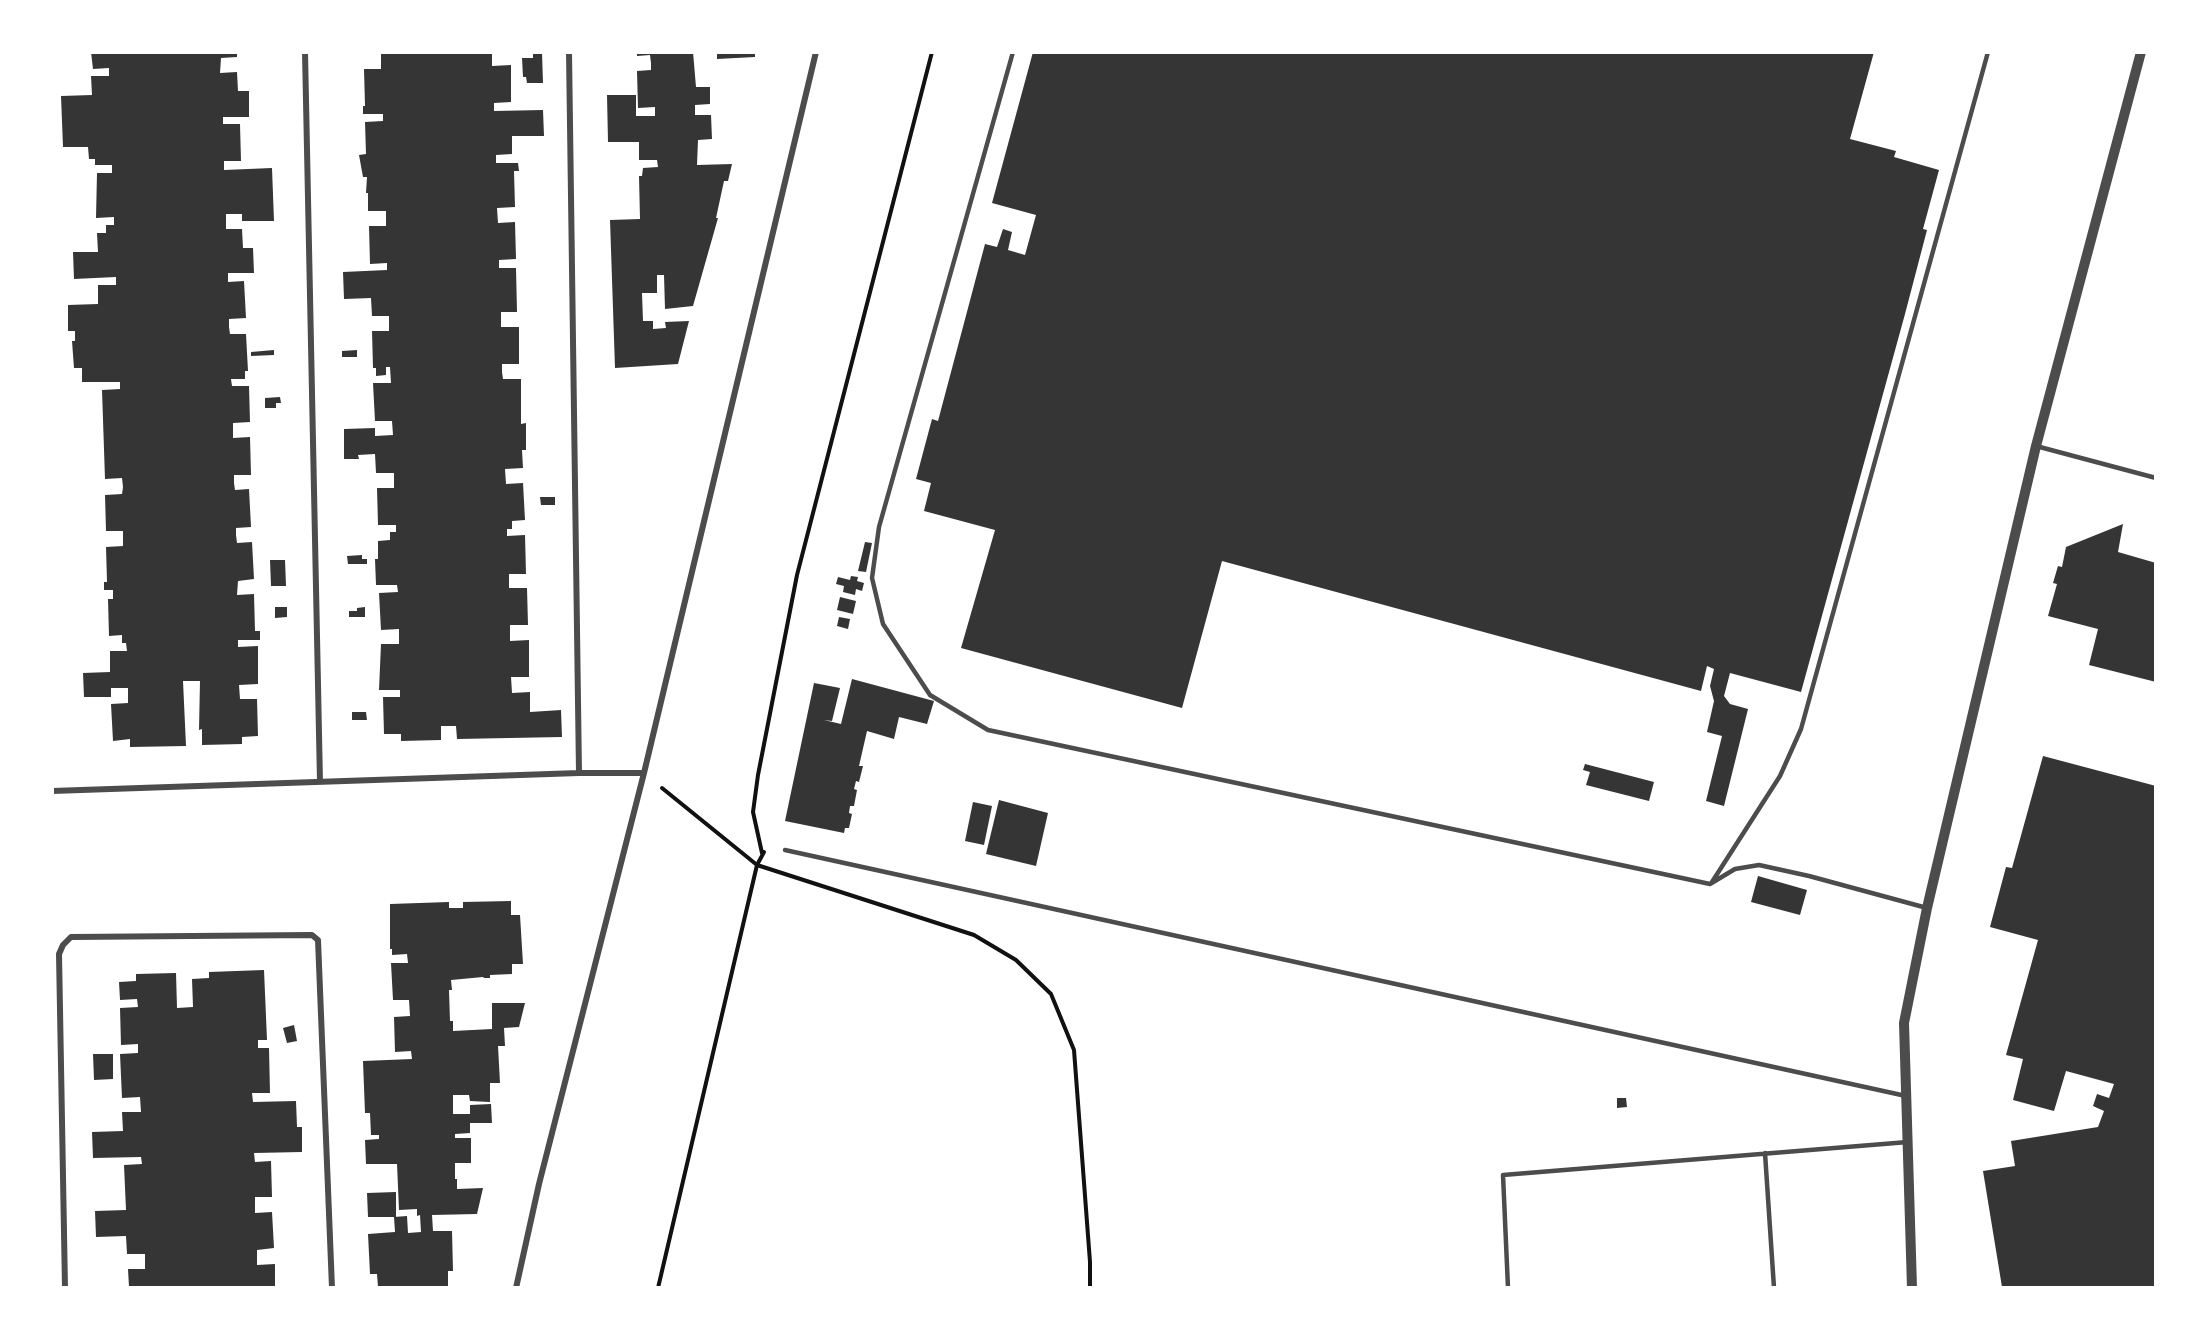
<!DOCTYPE html>
<html>
<head>
<meta charset="utf-8">
<style>
  body { margin:0 }
  #map { position:relative; width:2208px; height:1340px; overflow:hidden; background:#fff; font-family:Inter,sans-serif }
  canvas { display:block }
  .frame { position:absolute; inset:0; border:54px solid #fff; pointer-events:none }
</style>
</head>
<body>
<div id="map">
<canvas width="2208" height="1340"></canvas>
<div class="frame"></div>
</div>
<script>
const c = document.querySelector('canvas').getContext('2d');
c.lineJoin = 'round';
function fill(path, color) {
  c.fillStyle = color;
  c.fill(path, 'evenodd');
}
function shape(rows) {
  const path = new Path2D();
  for (const r of rows) {
    path.moveTo(r[0], r[1]);
    for (let i = 2; i < r.length; i += 2) path.lineTo(r[i], r[i + 1]);
  }
  return path;
}
function strokePath(path, color, width, dash) {
  c.strokeStyle = color;
  c.lineWidth = width;
  c.lineCap = dash ? 'butt' : 'round';
  c.setLineDash(dash || []);
  c.stroke(path);
}
fill(shape([
  [91,52,237,52,237,57,221,58,220,73,237,72,238,91,249,91,249,117,223,117,223,124,240,124,241,161,224,161,224,170,272,168,274,221,242,221,242,214,226,214,226,229,242,229,243,248,253,248,254,273,228,273,228,282,244,281,246,318,229,319,229,327,230,334,246,334,248,371,245,371,245,379,231,379,232,386,249,386,250,422,233,423,233,438,250,437,251,475,234,475,234,483,235,490,249,489,251,527,236,528,236,535,237,543,252,542,254,579,238,581,237,595,254,594,255,631,260,631,260,640,238,640,238,647,258,646,258,684,239,685,240,699,257,699,258,736,242,737,242,744,202,745,202,729,199,730,200,681,183,681,186,746,130,747,130,739,113,741,111,704,128,703,128,688,111,688,111,697,84,697,83,673,110,672,110,651,127,651,126,643,122,643,122,635,109,636,108,599,113,599,113,590,104,590,104,582,107,582,106,547,123,546,123,531,106,531,105,495,122,494,123,487,122,478,105,479,102,390,120,389,120,382,82,382,82,368,74,368,72,341,75,341,75,331,68,331,68,305,98,304,98,285,116,285,116,277,74,279,73,252,98,252,97,233,106,233,106,225,114,225,114,217,96,218,97,173,112,173,112,165,95,165,95,159,89,159,88,147,63,147,61,96,92,95,91,76,109,76,109,68,93,69],
  [381,52,492,52,492,66,511,65,511,102,494,103,494,111,543,110,544,136,512,136,512,154,496,155,496,163,518,163,519,171,514,171,515,207,497,208,498,223,515,222,516,259,499,260,499,268,516,268,517,312,501,312,501,327,519,327,519,364,502,364,502,372,503,379,521,379,521,424,526,423,526,450,522,450,523,468,505,469,506,484,523,483,525,520,512,521,512,529,507,529,507,536,525,535,526,574,509,574,509,588,527,588,528,625,510,625,510,641,529,640,529,677,511,677,512,693,530,692,530,712,561,710,562,737,457,739,456,726,441,726,441,740,401,741,401,734,384,734,383,697,400,697,400,690,379,690,381,644,399,644,399,629,381,630,379,593,398,592,397,585,376,585,375,559,378,559,378,541,390,540,390,532,396,532,396,525,378,525,377,488,394,488,394,473,376,473,375,454,358,455,359,459,344,459,344,429,375,428,375,436,393,435,392,421,375,421,373,383,391,383,390,367,386,367,386,375,376,376,376,368,373,368,372,331,389,331,389,316,372,316,371,298,344,299,343,272,387,270,387,263,370,264,369,226,386,226,386,211,368,211,368,193,366,193,367,177,363,177,359,155,366,154,365,122,383,121,383,114,363,114,363,106,365,106,364,69,381,69],
  [533,52,542,52,543,83,527,83,526,77,523,77,522,58,533,58],
  [637,52,693,52,696,87,710,87,710,104,695,105,695,115,711,115,712,139,698,140,697,165,732,164,728,181,724,181,716,218,718,218,693,306,665,309,664,275,657,275,657,293,642,293,643,321,653,321,653,329,666,328,665,322,689,321,678,364,615,368,610,220,640,219,639,176,642,176,643,168,658,167,657,160,639,160,639,142,608,142,607,95,636,95,636,116,655,116,655,107,638,108,637,71,651,70,651,63,650,55,637,56],
  [717,52,755,52,755,57,717,59],
  [1033,52,1874,52,1850,139,1896,151,1894,157,1939,170,1923,229,1927,230,1905,314,1801,692,1730,673,1724,696,1730,704,1748,709,1724,806,1706,801,1722,736,1707,732,1714,701,1710,686,1714,669,1707,666,1701,691,1222,561,1182,708,961,648,995,530,924,511,931,483,916,479,932,419,938,421,985,244,997,247,1003,229,1012,232,1008,250,1025,255,1036,215,992,203],
  [274,350,274,355,251,356,251,352],
  [357,350,357,357,342,357,342,351],
  [280,397,281,403,276,403,276,408,265,408,265,398],
  [540,497,555,497,555,505,541,505],
  [2123,524,2118,552,2156,563,2156,682,2089,665,2098,629,2048,616,2057,584,2053,583,2058,566,2062,567,2066,547],
  [865,542,872,543,866,572,858,571],
  [362,555,362,559,367,559,367,564,348,564,347,556],
  [270,560,285,560,286,586,271,586],
  [851,576,858,577,857,581,864,583,862,591,856,589,855,595,843,592,844,586,836,584,838,577,850,580],
  [840,597,856,601,853,614,837,610],
  [275,607,287,607,287,617,275,618],
  [365,607,365,617,349,617,349,611,357,611,357,608],
  [839,617,850,619,848,629,837,626],
  [852,679,934,701,927,724,899,717,894,739,867,731,859,766,863,766,859,782,856,781,854,789,857,790,854,806,850,806,849,813,852,814,849,828,845,828,844,833,785,821,814,683,840,688,832,721,824,720,841,724],
  [352,712,366,712,367,720,352,720],
  [2043,756,2156,786,2156,1287,2002,1287,1983,1171,2015,1166,2011,1141,2098,1127,2104,1111,2093,1106,2097,1094,2109,1098,2114,1084,2066,1071,2054,1111,2013,1100,2023,1059,2006,1055,2038,940,1990,927,2006,867,2012,868],
  [1585,764,1654,782,1649,801,1586,785,1590,772,1583,770],
  [999,800,1048,813,1036,866,986,854],
  [973,802,992,806,984,845,965,841],
  [1758,876,1807,890,1800,915,1751,902],
  [511,901,511,915,520,915,523,964,512,964,512,974,490,975,490,978,484,978,483,977,451,980,452,990,449,990,450,1021,453,1021,453,1031,492,1029,492,1003,525,1003,519,1027,504,1028,505,1046,498,1046,500,1083,490,1083,490,1102,470,1101,469,1095,453,1095,453,1114,470,1114,470,1105,491,1104,492,1123,470,1123,470,1133,455,1134,455,1138,471,1138,471,1163,455,1163,455,1179,457,1179,457,1189,483,1188,477,1214,432,1215,433,1231,452,1231,453,1271,448,1271,448,1287,378,1287,377,1274,370,1274,368,1234,395,1232,394,1217,407,1216,408,1233,421,1232,420,1215,417,1216,417,1209,399,1210,397,1164,366,1164,365,1140,379,1139,379,1135,371,1135,370,1113,365,1113,363,1061,412,1059,411,1051,395,1052,394,1017,410,1016,409,1000,393,1000,391,963,408,963,407,954,392,955,392,949,390,949,390,904,449,902,449,908,463,908,463,902],
  [264,970,267,1040,258,1040,258,1048,269,1048,270,1093,252,1093,253,1102,296,1101,297,1127,302,1127,302,1152,254,1153,255,1162,271,1161,272,1197,255,1197,255,1213,272,1212,274,1248,257,1250,257,1265,275,1264,275,1287,129,1287,128,1269,145,1269,145,1254,127,1254,126,1236,96,1237,95,1211,126,1210,124,1165,142,1164,141,1157,93,1158,92,1132,123,1131,122,1112,141,1112,140,1097,122,1098,120,1054,138,1053,138,1044,121,1045,120,1008,138,1007,137,999,120,1000,119,982,136,981,136,974,176,973,177,1008,193,1007,192,979,209,978,209,972],
  [294,1025,297,1041,287,1043,283,1028],
  [93,1054,113,1054,113,1079,94,1080],
  [1617,1098,1626,1098,1627,1107,1617,1108],
  [396,1192,396,1217,368,1217,367,1193]
]), '#353535');
strokePath(shape([
  [662,788,757,865,974,935,1016,960,1051,994,1074,1050,1090,1262,1090,1288],
  [762,853,753,812,758,775,797,575,932,52],
  [658,1288,757,865,764,852]
]), '#111', 4);
strokePath(shape([
  [1013,52,879,527,872,578,883,624,930,695,988,730,1710,884,1735,869,1759,865,1809,876,1927,908],
  [2036,446,2156,478],
  [785,850,1906,1096],
  [1712,882,1780,776,1801,729,1988,52],
  [1765,1153,1774,1288],
  [1508,1288,1503,1175,1908,1142]
]), '#4c4c4c', 4.5);
strokePath(shape([
  [305,52,320,782],
  [569,52,579,773],
  [52,791,579,773,644,773],
  [65,1288,59,954,63,945,71,937,312,935,318,940,332,1288],
  [516,1288,539,1184,644,773,816,52]
]), '#4c4c4c', 6);
strokePath(shape([
  [1912,1288,1904,1023,1927,908,2036,446,2141,52]
]), '#4c4c4c', 10);
</script>
</body>
</html>
